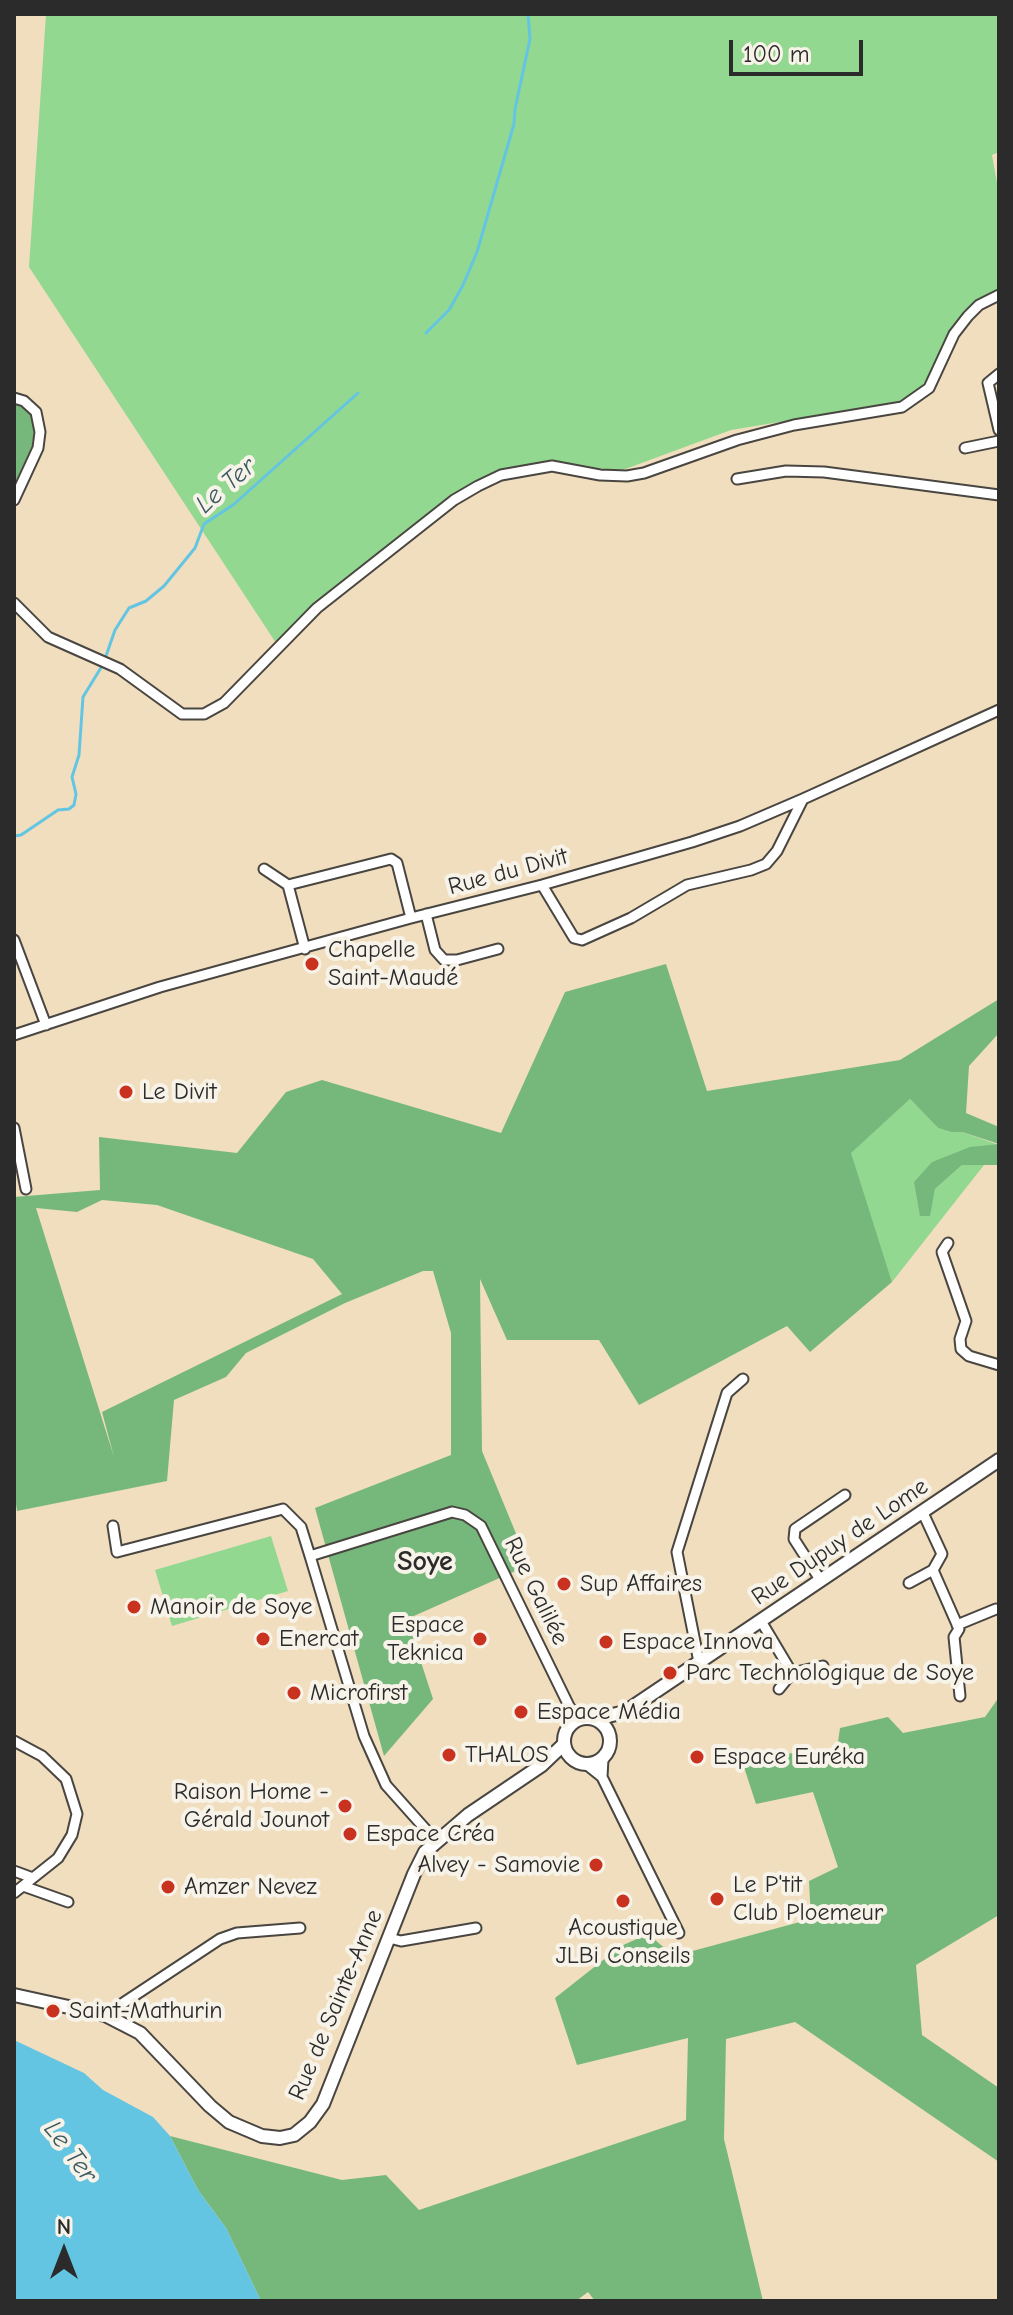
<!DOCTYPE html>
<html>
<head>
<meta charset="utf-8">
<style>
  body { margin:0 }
  #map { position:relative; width:1013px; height:2315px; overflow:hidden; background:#f1debf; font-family:"Comic Neue",sans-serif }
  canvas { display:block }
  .frame { position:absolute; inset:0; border:16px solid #2b2b2b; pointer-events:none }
  .north { position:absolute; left:24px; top:2211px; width:80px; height:80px; -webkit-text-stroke:6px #f7f3e8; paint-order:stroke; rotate:0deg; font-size:22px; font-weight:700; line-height:32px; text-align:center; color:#2b2b2b }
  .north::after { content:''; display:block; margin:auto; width:28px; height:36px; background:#2b2b2b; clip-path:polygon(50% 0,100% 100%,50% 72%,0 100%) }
  .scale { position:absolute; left:729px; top:40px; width:134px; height:36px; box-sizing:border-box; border:4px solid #2b2b2b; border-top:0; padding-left:10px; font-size:24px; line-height:28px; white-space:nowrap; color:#2b2b2b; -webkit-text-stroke:6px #f7f3e8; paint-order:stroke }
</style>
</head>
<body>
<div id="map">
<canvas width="1013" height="2315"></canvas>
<div class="frame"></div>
<div class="north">N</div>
<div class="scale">100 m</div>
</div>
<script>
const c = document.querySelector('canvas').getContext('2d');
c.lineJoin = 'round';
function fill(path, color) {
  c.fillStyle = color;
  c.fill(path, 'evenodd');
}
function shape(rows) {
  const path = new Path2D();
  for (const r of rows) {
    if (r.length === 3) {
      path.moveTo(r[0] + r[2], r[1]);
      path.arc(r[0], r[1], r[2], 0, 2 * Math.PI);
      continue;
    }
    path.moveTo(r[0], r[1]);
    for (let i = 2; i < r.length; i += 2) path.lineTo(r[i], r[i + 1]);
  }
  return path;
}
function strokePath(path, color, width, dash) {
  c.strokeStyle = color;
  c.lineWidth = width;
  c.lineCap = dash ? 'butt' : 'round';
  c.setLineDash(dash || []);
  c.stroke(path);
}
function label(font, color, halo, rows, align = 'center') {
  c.font = font + ' "Comic Neue",sans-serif';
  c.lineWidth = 8;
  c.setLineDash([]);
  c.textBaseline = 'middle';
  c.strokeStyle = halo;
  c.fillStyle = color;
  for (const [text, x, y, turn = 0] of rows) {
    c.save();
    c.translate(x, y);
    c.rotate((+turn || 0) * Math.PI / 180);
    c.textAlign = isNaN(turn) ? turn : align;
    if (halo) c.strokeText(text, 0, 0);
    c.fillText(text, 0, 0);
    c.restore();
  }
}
fill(shape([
  [46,14,999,14,999,152,992,155,999,194,999,290,978,302,955,323,931,374,917,392,895,403,731,430,620,471,546,462,530,464,477,481,453,496,313,606,276,643,29,267],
  [910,1099,938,1128,951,1132,962,1132,999,1145,932,1162,929,1216,935,1189,962,1165,984,1165,892,1282,850,1153],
  [271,1536,288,1591,172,1626,155,1570]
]), '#93d891');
fill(shape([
  [14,404,27,409,33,416,34,430,32,446,14,485],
  [666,964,707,1091,900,1060,999,999,999,1033,969,1066,966,1113,999,1127,999,1165,962,1165,935,1189,930,1216,920,1216,914,1182,932,1162,970,1147,999,1144,962,1132,951,1132,938,1128,910,1099,851,1153,892,1282,810,1352,787,1326,639,1405,599,1340,507,1340,480,1279,482,1451,529,1565,407,1619,433,1699,384,1756,315,1508,451,1455,451,1333,433,1271,423,1271,345,1303,246,1353,226,1377,174,1400,167,1481,17,1511,14,1490,14,1197,100,1190,99,1137,237,1153,286,1092,322,1080,501,1133,565,992],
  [102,1200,157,1205,313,1259,342,1294,102,1412,114,1457,36,1208,77,1212],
  [999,1697,999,1915,916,1965,922,2035,999,2088,999,2162,795,2022,726,2039,724,2139,763,2301,595,2301,588,2292,576,2301,261,2301,226,2228,198,2190,170,2136,342,2180,386,2175,419,2210,686,2120,688,2038,577,2065,555,1998,621,1946,648,1934,674,1956,811,1919,809,1881,838,1867,813,1792,756,1804,741,1758,837,1749,840,1728,888,1717,903,1733,985,1717]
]), '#76b87b');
fill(shape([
  [14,2040,84,2073,103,2090,153,2117,170,2136,198,2190,226,2228,261,2301,16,2301,14,2292]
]), '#64c5e2');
strokePath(shape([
  [426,333,449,310,463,285,477,252,514,124,515,109,530,39,528,14],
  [106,656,115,630,129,608,146,601,164,586,195,548,204,524,233,505,358,393],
  [14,836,21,835,58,810,69,809,74,805,76,794,72,777,79,755,83,697,102,666]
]), '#64c5e2', 3);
const street = shape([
  [999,374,988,383,999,430],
  [14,398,24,401,36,412,40,432,38,448,14,500],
  [965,448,999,441],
  [737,479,786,471,824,472,999,495],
  [14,603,48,637,120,669,182,714,204,714,224,703,317,608,454,500,478,486,501,475,552,466,600,475,627,476,644,473,737,440,794,425,902,407,929,388,954,334,968,316,979,305,999,295],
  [264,869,288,885],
  [542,885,574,938,582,940,631,918,687,885,751,870,766,864,777,851,803,799],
  [426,914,435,950,444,960,457,960,498,949],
  [14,940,46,1025],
  [305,949,288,885,391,859,397,863,411,918],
  [14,1035,160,987,411,918,542,885,692,842,740,826,803,799,999,710],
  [14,1128,26,1189],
  [948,1243,942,1252,966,1321,960,1339,961,1349,969,1356,999,1365],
  [923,1513,942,1554,933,1570,959,1629,954,1637,960,1696],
  [113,1526,117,1552,283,1509,301,1527,310,1556,452,1512,465,1515,481,1526,570,1708,583,1718],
  [310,1556,364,1736,386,1785,436,1841],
  [821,1581,794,1539,795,1529,845,1495],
  [909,1583,933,1570],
  [761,1621,792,1673,779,1689],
  [957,1625,996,1609],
  [699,1662,677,1552,727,1393,743,1379],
  [792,1673,823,1666],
  [569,1725,570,1708],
  [14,1741,42,1756,66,1779,77,1814,72,1835,58,1858,14,1893],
  [587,1765,602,1777,679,1933],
  [602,1777,603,1759],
  [14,1871,33,1878],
  [23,1886,68,1902],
  [389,1938,401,1941,476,1928],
  [105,2015,220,1939,237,1933,300,1928]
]);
const secondary = shape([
  [587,1741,23],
  [595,1719,625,1712,999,1460],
  [14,1995,105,2015,140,2033,210,2106,229,2122,262,2136,280,2138,294,2135,310,2122,323,2104,414,1874,425,1852,468,1815,542,1765,563,1745]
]);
strokePath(street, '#494641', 13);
strokePath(secondary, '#494641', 16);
strokePath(street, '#fff', 9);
strokePath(secondary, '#fff', 12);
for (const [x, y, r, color] of [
  [312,964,8,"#c8321e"],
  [126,1092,8,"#c8321e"],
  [564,1584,8,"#c8321e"],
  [134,1607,8,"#c8321e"],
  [263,1639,8,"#c8321e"],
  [480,1639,8,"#c8321e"],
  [606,1642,8,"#c8321e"],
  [670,1673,8,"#c8321e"],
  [294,1693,8,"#c8321e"],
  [521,1712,8,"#c8321e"],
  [449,1755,8,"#c8321e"],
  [697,1757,8,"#c8321e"],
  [345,1806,8,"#c8321e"],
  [350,1834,8,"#c8321e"],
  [596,1865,8,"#c8321e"],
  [168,1887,8,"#c8321e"],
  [717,1899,8,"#c8321e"],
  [623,1901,8,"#c8321e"],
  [53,2011,8,"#c8321e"]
]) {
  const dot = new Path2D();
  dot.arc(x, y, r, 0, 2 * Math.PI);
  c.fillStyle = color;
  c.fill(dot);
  strokePath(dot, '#f7f3e8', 3);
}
label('24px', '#2b2b2b', '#f7f3e8', [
  ["Rue du Divit",508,872,-15],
  ["Rue Dupuy de Lome",840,1542,-34],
  ["Rue Galilée",536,1591,64],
  ["Rue de Sainte-Anne",336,2005,-67]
]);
label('24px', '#2b2b2b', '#f7f3e8', [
  ["Chapelle",328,950],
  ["Saint-Maudé",328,978],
  ["Le Divit",142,1092],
  ["Sup Affaires",580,1584],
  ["Manoir de Soye",150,1607],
  ["Espace",464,1625,"right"],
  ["Teknica",464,1653,"right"],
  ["Enercat",279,1639],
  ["Espace Innova",622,1642],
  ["Parc Technologique de Soye",686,1673],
  ["Microfirst",310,1693],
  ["Espace Média",537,1712],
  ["THALOS",465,1755],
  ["Espace Euréka",713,1757],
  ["Raison Home -",329,1792,"right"],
  ["Gérald Jounot",329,1820,"right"],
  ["Espace Créa",366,1834],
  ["Alvey - Samovie",580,1865,"right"],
  ["Le P'tit",733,1885],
  ["Club Ploemeur",733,1913],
  ["Amzer Nevez",184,1887],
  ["Acoustique",623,1928,"center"],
  ["JLBi Conseils",623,1956,"center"],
  ["Saint-Mathurin",69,2011]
], 'left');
label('italic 26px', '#3c5962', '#f7f3e8', [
  ["Le Ter",226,486,-41],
  ["Le Ter",70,2152,53]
]);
label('bold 28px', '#2b2b2b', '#f7f3e8', [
  ["Soye",425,1562]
]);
</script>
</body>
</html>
